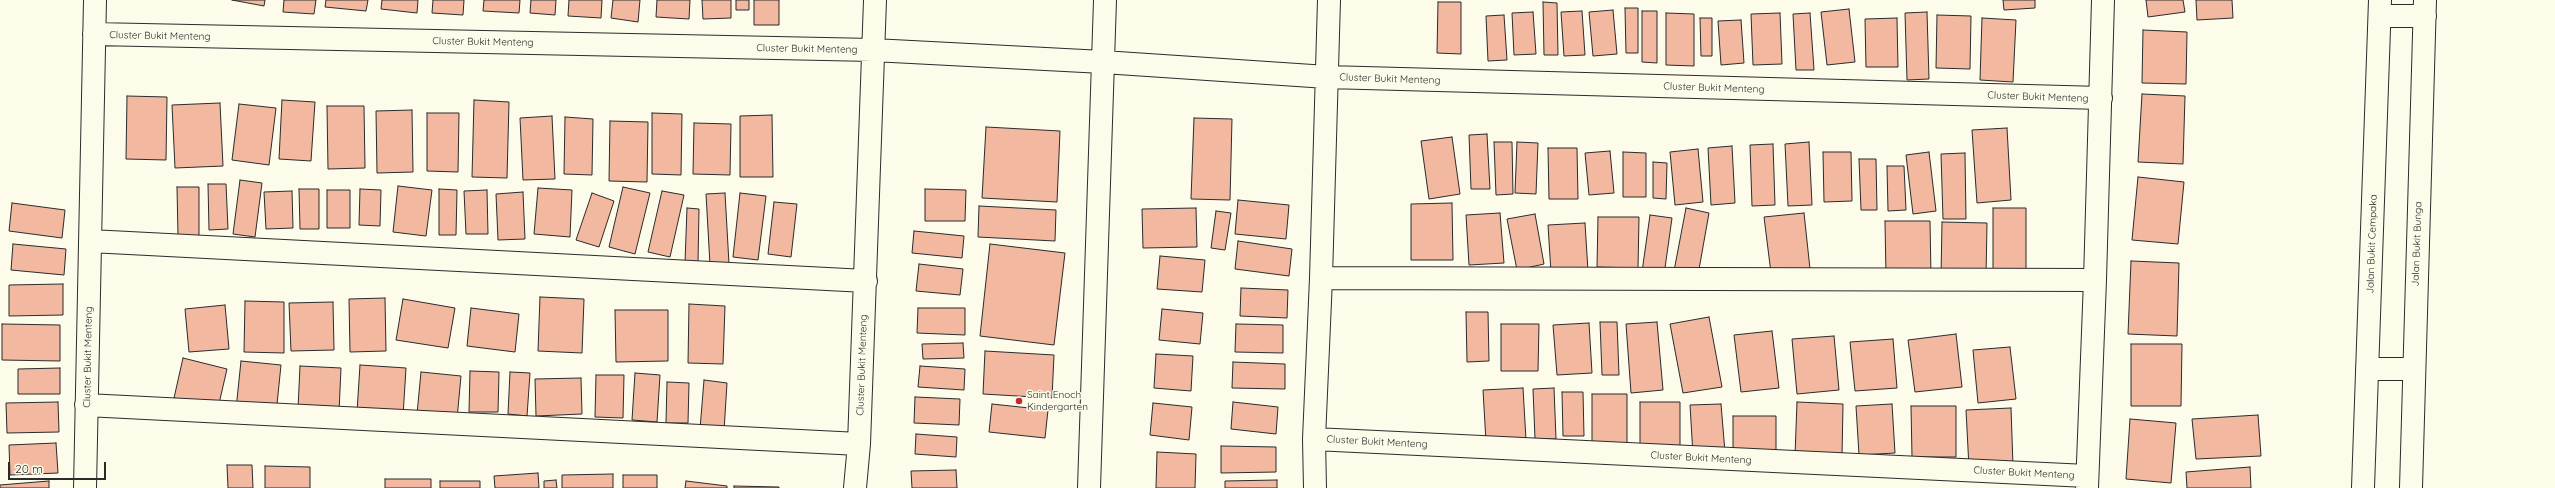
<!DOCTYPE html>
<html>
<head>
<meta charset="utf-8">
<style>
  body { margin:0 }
  #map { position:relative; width:2555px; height:488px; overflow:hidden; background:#fdfbea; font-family:Quicksand,sans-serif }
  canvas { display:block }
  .scale { position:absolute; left:8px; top:462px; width:98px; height:18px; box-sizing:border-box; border:2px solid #2b2b2b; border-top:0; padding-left:5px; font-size:12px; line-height:14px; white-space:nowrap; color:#2b2b2b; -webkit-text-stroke:3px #fdfbea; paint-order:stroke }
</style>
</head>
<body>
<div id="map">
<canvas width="2555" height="488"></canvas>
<div class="scale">20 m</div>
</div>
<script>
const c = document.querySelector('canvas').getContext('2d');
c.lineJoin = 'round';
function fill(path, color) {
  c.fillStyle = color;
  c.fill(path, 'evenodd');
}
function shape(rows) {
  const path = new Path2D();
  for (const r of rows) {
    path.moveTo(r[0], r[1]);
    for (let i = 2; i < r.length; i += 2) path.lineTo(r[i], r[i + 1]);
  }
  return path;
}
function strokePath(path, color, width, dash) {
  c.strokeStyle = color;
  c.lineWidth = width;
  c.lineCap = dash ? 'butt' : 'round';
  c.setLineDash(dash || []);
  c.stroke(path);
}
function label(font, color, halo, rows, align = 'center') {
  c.font = font + ' Quicksand,sans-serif';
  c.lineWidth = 3;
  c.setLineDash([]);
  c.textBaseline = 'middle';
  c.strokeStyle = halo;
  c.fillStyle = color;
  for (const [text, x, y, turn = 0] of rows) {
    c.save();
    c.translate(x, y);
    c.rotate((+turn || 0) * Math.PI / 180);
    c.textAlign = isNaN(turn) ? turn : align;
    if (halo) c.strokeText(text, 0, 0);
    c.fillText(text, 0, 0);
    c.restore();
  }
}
const building = shape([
  [232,0,265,0,264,6,232,0],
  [284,0,316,0,314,14,283,12,284,0],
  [326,0,368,0,366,11,325,7,326,0],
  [382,0,418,0,417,13,381,9,382,0],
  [433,0,464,0,463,15,432,13,433,0],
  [484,0,520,0,519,13,483,11,484,0],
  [531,0,556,0,555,15,530,13,531,0],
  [569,0,602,0,601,18,568,16,569,0],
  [613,0,640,0,638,22,611,18,613,0],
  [657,0,690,0,689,19,656,17,657,0],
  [702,0,731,0,731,18,703,19,702,0],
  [736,0,749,0,749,10,736,10,736,0],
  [754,0,779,0,779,25,754,25,754,0],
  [2003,0,2035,0,2035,8,2004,10,2003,0],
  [2146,0,2183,0,2185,12,2148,17,2146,0],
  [2196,0,2232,0,2233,18,2197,20,2196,0],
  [1438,2,1461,2,1461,54,1437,53,1438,2],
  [1543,2,1557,3,1558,55,1544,55,1543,2],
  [1625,8,1638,8,1638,53,1626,53,1625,8],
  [1849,9,1855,62,1827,65,1821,12,1849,9],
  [1613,10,1617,54,1593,56,1589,12,1613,10],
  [1582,11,1585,55,1564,56,1561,12,1582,11],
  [1642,11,1657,11,1657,63,1642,62,1642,11],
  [1533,12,1536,54,1514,55,1512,13,1533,12],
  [1927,12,1929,79,1907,80,1905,13,1927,12],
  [1666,13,1694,14,1694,66,1666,65,1666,13],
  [1780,13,1782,64,1753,65,1751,14,1780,13],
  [1810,13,1814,70,1796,70,1793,14,1810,13],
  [1504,15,1507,60,1488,61,1486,16,1504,15],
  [1937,15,1971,16,1970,69,1936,68,1937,15],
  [1700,18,1712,18,1712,56,1701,56,1700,18],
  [1897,18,1898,67,1866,67,1865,19,1897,18],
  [1982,18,2016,20,2013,82,1980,80,1982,18],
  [1741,20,1744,63,1721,65,1718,21,1741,20],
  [2143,30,2187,32,2186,84,2142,83,2143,30],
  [2142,94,2185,96,2183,164,2138,162,2142,94],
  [127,96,167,97,166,160,126,159,127,96],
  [282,100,315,102,311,161,279,159,282,100],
  [474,100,509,102,507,178,472,177,474,100],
  [220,103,223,166,175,168,172,105,220,103],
  [239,104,276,108,269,165,232,160,239,104],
  [327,106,364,106,365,168,328,169,327,106],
  [412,110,413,172,377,173,376,111,412,110],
  [427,113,459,113,458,172,427,171,427,113],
  [652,113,682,114,681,175,652,174,652,113],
  [772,115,773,177,740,177,740,116,772,115],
  [552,116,555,179,523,180,520,118,552,116],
  [565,117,593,119,592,175,564,174,565,117],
  [1194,118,1232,119,1230,200,1191,199,1194,118],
  [610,121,648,122,647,182,609,181,610,121],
  [694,123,731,124,730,175,693,174,694,123],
  [986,127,1060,131,1057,202,982,198,986,127],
  [2007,128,2011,200,1977,203,1972,130,2007,128],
  [1487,134,1490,189,1471,189,1469,135,1487,134],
  [1452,137,1460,194,1429,199,1421,141,1452,137],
  [1494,142,1512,142,1513,194,1496,195,1494,142],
  [1517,142,1538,143,1536,194,1515,193,1517,142],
  [1809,142,1812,205,1788,206,1785,144,1809,142],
  [1773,144,1775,205,1752,206,1750,145,1773,144],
  [1732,146,1735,203,1711,205,1708,148,1732,146],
  [1548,148,1577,148,1578,199,1549,199,1548,148],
  [1698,149,1703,202,1675,205,1670,152,1698,149],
  [1610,151,1614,193,1589,195,1585,153,1610,151],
  [1623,152,1646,153,1646,197,1623,197,1623,152],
  [1823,152,1851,152,1852,201,1824,202,1823,152],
  [1929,152,1936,211,1913,214,1906,155,1929,152],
  [1965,153,1966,219,1943,219,1941,154,1965,153],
  [1859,159,1876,159,1877,210,1861,210,1859,159],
  [1653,162,1667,163,1666,199,1653,198,1653,162],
  [1887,166,1904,166,1906,210,1888,211,1887,166],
  [2138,177,2184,182,2178,244,2132,240,2138,177],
  [240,180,262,183,255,237,233,234,240,180],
  [208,184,226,184,228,229,209,230,208,184],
  [398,186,432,190,426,236,393,232,398,186],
  [177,187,199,187,199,236,178,236,177,187],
  [623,187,650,193,635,254,609,247,623,187],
  [538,188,572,190,570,237,534,234,538,188],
  [299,189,319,189,319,229,300,229,299,189],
  [360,189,381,190,380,226,359,225,360,189],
  [439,189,457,190,456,235,439,235,439,189],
  [925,189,966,190,965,221,925,221,925,189],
  [327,190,350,190,350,228,327,228,327,190],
  [487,190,488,234,466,234,464,191,487,190],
  [292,191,293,228,266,229,264,192,292,191],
  [662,191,684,195,670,257,648,252,662,191],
  [523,192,525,239,498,240,496,194,523,192],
  [592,193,614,201,599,247,576,240,592,193],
  [725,193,729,264,710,265,706,194,725,193],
  [740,193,766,196,758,260,733,257,740,193],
  [1238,200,1289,205,1286,239,1235,234,1238,200],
  [774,202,797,204,791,257,768,254,774,202],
  [12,203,65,210,62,238,9,231,12,203],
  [1452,203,1453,260,1411,260,1411,204,1452,203],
  [979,206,1056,210,1055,241,978,237,979,206],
  [687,208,699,209,698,263,685,263,687,208],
  [1196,208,1197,247,1143,248,1142,209,1196,208],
  [1686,208,1709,213,1698,275,1674,271,1686,208],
  [1993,208,2026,208,2026,271,1993,271,1993,208],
  [1216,211,1231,213,1225,250,1211,248,1216,211],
  [1500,213,1504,263,1469,265,1466,215,1500,213],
  [1804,213,1810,269,1771,273,1764,217,1804,213],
  [1535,214,1544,264,1517,270,1507,219,1535,214],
  [1650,215,1672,218,1664,275,1642,272,1650,215],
  [1598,217,1639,217,1638,268,1597,267,1598,217],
  [1885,221,1930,221,1931,276,1886,277,1885,221],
  [1942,222,1987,223,1986,277,1941,277,1942,222],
  [1585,223,1588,271,1551,273,1548,225,1585,223],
  [914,231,964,236,962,258,912,253,914,231],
  [1238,241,1292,249,1289,276,1235,269,1238,241],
  [13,244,66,249,64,275,11,270,13,244],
  [990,244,1065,253,1054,345,980,336,990,244],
  [1160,256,1205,260,1202,292,1157,289,1160,256],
  [2131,261,2179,263,2177,336,2128,334,2131,261],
  [919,264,963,269,960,295,916,291,919,264],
  [63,284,63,315,9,316,9,285,63,284],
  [1241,288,1288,290,1287,318,1240,316,1241,288],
  [540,297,584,299,582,353,538,351,540,297],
  [385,298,386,351,350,352,349,299,385,298],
  [403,299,455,308,448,348,396,340,403,299],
  [245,301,284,302,284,353,244,352,245,301],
  [333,302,334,350,291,351,289,303,333,302],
  [689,304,725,306,723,364,688,363,689,304],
  [225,305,229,349,189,352,185,309,225,305],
  [471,308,519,314,515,352,467,346,471,308],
  [918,308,965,308,965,335,917,333,918,308],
  [1162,309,1203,313,1200,344,1159,340,1162,309],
  [615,310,668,310,668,361,616,362,615,310],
  [1466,312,1488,312,1489,361,1467,362,1466,312],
  [1709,317,1722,387,1683,393,1670,324,1709,317],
  [1600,322,1617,322,1619,375,1602,375,1600,322],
  [1657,322,1663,390,1631,393,1626,324,1657,322],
  [1589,323,1592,373,1557,375,1553,325,1589,323],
  [2,324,60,325,60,361,2,360,2,324],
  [1236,324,1283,325,1283,353,1235,352,1236,324],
  [1501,324,1539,324,1538,371,1501,371,1501,324],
  [1772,331,1779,388,1741,392,1734,335,1772,331],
  [1956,334,1962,387,1915,392,1908,340,1956,334],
  [1834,336,1839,390,1797,394,1792,339,1834,336],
  [1893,339,1897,388,1855,391,1850,342,1893,339],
  [963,343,964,358,923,359,922,344,963,343],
  [2131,344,2182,344,2181,406,2131,406,2131,344],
  [2010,347,2016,399,1978,403,1973,350,2010,347],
  [985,351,1054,355,1052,398,983,394,985,351],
  [1156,354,1193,356,1191,391,1154,388,1156,354],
  [183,358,227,369,218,408,174,398,183,358],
  [241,361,281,365,276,414,236,409,241,361],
  [1233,362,1285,364,1285,389,1232,388,1233,362],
  [360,365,406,368,403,416,357,412,360,365],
  [300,366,341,368,339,412,298,409,300,366],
  [920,366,965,369,964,390,918,387,920,366],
  [60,368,60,394,18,394,18,369,60,368],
  [470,371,499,372,498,412,469,412,470,371],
  [421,372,461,376,457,419,417,414,421,372],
  [510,372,530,373,527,416,508,414,510,372],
  [635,373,660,375,657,422,632,420,635,373],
  [596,375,624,375,623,418,595,417,596,375],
  [581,378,582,414,536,416,535,379,581,378],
  [704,380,727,383,724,431,700,429,704,380],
  [667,382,689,383,688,423,666,423,667,382],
  [1523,388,1526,440,1486,442,1483,390,1523,388],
  [1554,388,1556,439,1535,439,1533,389,1554,388],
  [1562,392,1583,392,1584,436,1563,436,1562,392],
  [1592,394,1627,394,1627,445,1592,445,1592,394],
  [915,397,960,399,959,425,914,423,915,397],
  [58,402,59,432,7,433,6,403,58,402],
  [1233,402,1278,407,1276,434,1231,429,1233,402],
  [1640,402,1680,402,1680,451,1640,450,1640,402],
  [1797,402,1843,404,1842,457,1795,456,1797,402],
  [1153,403,1192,407,1189,440,1150,435,1153,403],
  [992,404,1048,410,1045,438,989,432,992,404],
  [1721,404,1725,452,1693,455,1690,405,1721,404],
  [1892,404,1895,453,1859,455,1856,406,1892,404],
  [1911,406,1956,406,1956,457,1912,457,1911,406],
  [2011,408,2013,466,1969,468,1966,410,2011,408],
  [2258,415,2261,456,2196,459,2192,419,2258,415],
  [1733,416,1776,416,1776,460,1733,459,1733,416],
  [2130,419,2176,423,2171,483,2126,479,2130,419],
  [916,434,957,437,956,457,915,454,916,434],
  [56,443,58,473,10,475,9,445,56,443],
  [1221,446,1276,447,1276,472,1221,473,1221,446],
  [1157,452,1196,454,1195,488,1156,488,1157,452],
  [227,465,252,465,253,488,228,488,227,465],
  [265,466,310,467,310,488,265,488,265,466],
  [2250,467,2251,488,2187,488,2186,472,2250,467],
  [956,470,957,488,912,488,911,471,956,470],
  [538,473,539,488,495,488,494,476,538,473],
  [613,474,613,488,562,488,562,475,613,474],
  [623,475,657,475,657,488,623,488,623,475],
  [385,479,431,479,431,488,385,488,385,479],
  [556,480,557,488,544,488,544,481,556,480],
  [1277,480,1277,488,1225,488,1225,481,1277,480],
  [49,481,49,488,0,488,0,485,49,481],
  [440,481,480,481,480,488,440,488,440,481],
  [686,481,727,486,727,488,685,488,686,481],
  [734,486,779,487,779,488,734,488,734,486]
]);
fill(building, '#f2b8a0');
strokePath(building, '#2b2b2b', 1);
const street = shape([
  [2380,16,2425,16],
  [94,34,873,50,1103,62,1327,77,2101,98],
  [90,241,866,281],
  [1321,278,2095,280],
  [2367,369,2413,369],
  [86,405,859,444],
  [1314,439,2087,476],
  [85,488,95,0],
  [855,488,859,444,875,0],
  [1089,488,1105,0],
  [1315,488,1314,439,1321,278,1329,0],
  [2087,488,2095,280,2103,0],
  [2363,488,2380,0],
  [2411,488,2425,0]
]);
strokePath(street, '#2b2b2b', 24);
strokePath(street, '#fdfbea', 22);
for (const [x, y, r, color] of [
  [1019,401,4,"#c62828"]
]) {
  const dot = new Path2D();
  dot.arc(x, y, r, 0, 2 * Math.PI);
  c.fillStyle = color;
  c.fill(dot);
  strokePath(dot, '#fdfbea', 1.5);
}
label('10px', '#2b2b2b', '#fdfbea', [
  ["Cluster Bukit Menteng",160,36,1],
  ["Cluster Bukit Menteng",483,42,1],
  ["Cluster Bukit Menteng",807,49,1],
  ["Cluster Bukit Menteng",1390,79,2],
  ["Cluster Bukit Menteng",1714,88,2],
  ["Cluster Bukit Menteng",2038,97,2],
  ["Jalan Bukit Cempaka",2372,244,-88],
  ["Jalan Bukit Bunga",2417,244,-88],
  ["Cluster Bukit Menteng",88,357,-89],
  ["Cluster Bukit Menteng",862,365,-88],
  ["Cluster Bukit Menteng",1377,442,3],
  ["Cluster Bukit Menteng",1701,458,3],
  ["Cluster Bukit Menteng",2024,473,3]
]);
label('10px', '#2b2b2b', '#fdfbea', [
  ["Saint Enoch",1027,395],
  ["Kindergarten",1027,407]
], 'left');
</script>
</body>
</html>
